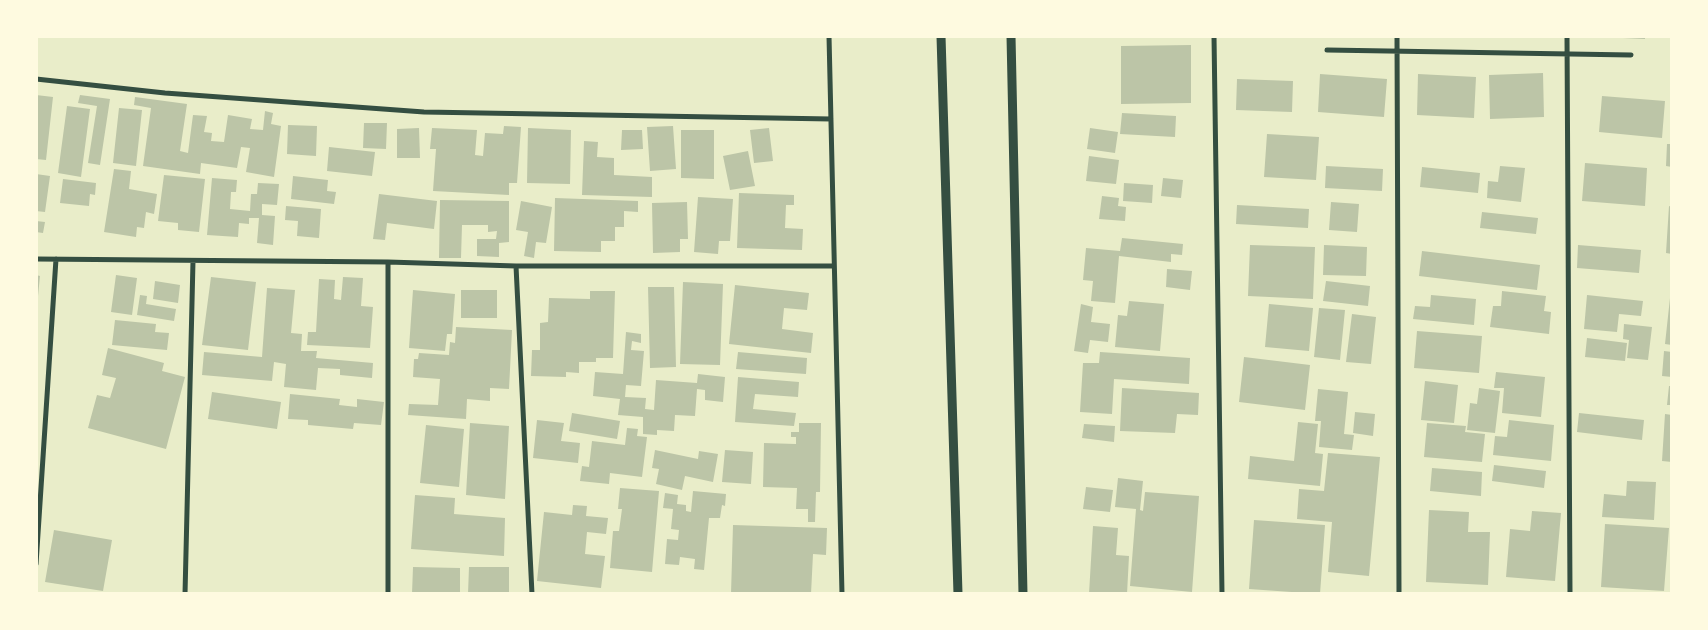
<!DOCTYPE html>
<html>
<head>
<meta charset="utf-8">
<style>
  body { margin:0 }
  #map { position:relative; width:1708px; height:630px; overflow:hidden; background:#e9edc9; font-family:Ubuntu,sans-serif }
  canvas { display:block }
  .frame { position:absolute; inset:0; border:38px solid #fefae0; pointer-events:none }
</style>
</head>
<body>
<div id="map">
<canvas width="1708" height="630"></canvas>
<div class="frame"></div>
</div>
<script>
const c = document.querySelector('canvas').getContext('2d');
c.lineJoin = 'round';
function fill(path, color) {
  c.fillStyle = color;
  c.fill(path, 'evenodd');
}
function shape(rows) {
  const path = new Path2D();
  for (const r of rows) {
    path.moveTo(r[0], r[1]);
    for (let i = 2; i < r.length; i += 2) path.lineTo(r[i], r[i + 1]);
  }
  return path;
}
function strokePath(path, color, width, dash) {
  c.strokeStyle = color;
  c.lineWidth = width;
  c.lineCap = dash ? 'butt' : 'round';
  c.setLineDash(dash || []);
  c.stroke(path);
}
fill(shape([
  [1623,36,1645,36,1645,39,1623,38],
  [1191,45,1191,103,1121,104,1121,46],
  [1543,73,1544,117,1490,119,1489,75],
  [1320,74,1387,79,1384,117,1318,112],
  [1418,74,1476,77,1474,118,1417,115],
  [1237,79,1293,81,1292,112,1236,110],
  [36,95,53,97,46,160,36,159],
  [80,95,110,99,100,165,88,163,97,106,78,103],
  [1602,96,1665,101,1662,138,1599,132],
  [135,97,187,104,180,151,188,153,193,115,207,116,204,132,212,133,211,141,224,142,228,115,252,119,250,129,263,130,265,111,273,113,271,124,281,126,274,177,246,172,250,148,241,147,237,168,201,163,200,174,143,166,151,108,134,105],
  [67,106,90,109,81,177,58,173],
  [119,108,142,110,136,166,113,163],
  [1122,113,1176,116,1175,137,1120,134],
  [364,123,387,123,386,149,363,148],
  [288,125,317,126,316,156,287,154],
  [504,126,521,127,517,183,509,183,509,195,433,191,436,149,430,149,432,128,477,130,475,155,483,156,485,133,503,134],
  [673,126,676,169,650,171,647,127],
  [419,128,420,158,397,158,397,129],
  [528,128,571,130,570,184,527,183],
  [769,128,773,161,754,163,750,130],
  [1090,128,1118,132,1115,153,1087,149],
  [622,130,642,130,643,149,621,150],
  [681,130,714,130,714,179,681,178],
  [1267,134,1319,137,1316,180,1264,177],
  [584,141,598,142,597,157,614,158,614,175,652,177,652,197,582,195],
  [1667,144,1672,144,1672,167,1666,166],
  [329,147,375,152,372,176,327,171],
  [748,151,755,186,730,190,723,156],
  [1089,156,1119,160,1116,184,1086,181],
  [1585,163,1647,168,1645,206,1582,201],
  [1326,166,1383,169,1382,191,1325,188],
  [1500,166,1525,168,1521,202,1487,198,1488,181,1498,182],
  [1422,167,1480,173,1478,193,1420,187],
  [114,169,131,171,129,189,157,194,154,214,146,212,144,228,137,227,136,237,104,232],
  [36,174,50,176,45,212,36,211],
  [164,175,205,179,199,232,178,230,178,223,158,221],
  [293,176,328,180,327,191,336,192,334,204,291,199],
  [212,178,237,180,236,192,231,192,230,209,250,211,251,194,257,194,258,183,279,184,277,205,262,204,262,215,275,216,273,245,257,243,259,218,249,218,249,224,239,223,238,237,207,235],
  [1163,178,1183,180,1181,198,1161,196],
  [63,179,96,183,95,195,90,194,89,206,60,203],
  [1124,183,1153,185,1152,203,1123,201],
  [739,193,794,195,794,205,786,205,785,228,803,229,802,250,737,248],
  [379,194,437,201,434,229,387,223,385,240,373,239],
  [1102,196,1119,198,1118,206,1126,207,1125,221,1099,219],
  [698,197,733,199,730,241,719,241,718,254,694,252],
  [555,198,638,201,638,212,624,211,624,227,615,227,615,241,601,241,601,252,554,251],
  [440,200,509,201,509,242,499,243,499,257,477,256,477,239,496,239,497,231,488,232,488,225,462,225,461,258,439,258],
  [521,201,552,207,546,243,536,242,534,258,524,256,528,232,516,230],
  [687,202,688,239,680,239,680,252,653,253,652,203],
  [1331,202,1359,204,1357,232,1329,230],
  [1237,205,1309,209,1308,228,1236,224],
  [286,206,321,209,319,238,297,236,298,221,285,220],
  [1669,206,1672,207,1672,254,1666,253],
  [1482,212,1538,218,1536,234,1480,228],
  [36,221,45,222,43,233,36,232],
  [1122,238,1183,244,1182,255,1171,254,1171,262,1119,256,1115,303,1091,301,1093,281,1083,280,1086,248,1120,251],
  [1250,245,1315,247,1313,299,1248,296],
  [1324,245,1367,247,1366,276,1323,275],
  [1578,245,1641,250,1639,273,1577,268],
  [1422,251,1540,265,1537,290,1419,276],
  [1167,269,1192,271,1190,290,1166,287],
  [36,275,40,276,38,296,36,296],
  [116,275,137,278,132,315,111,312],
  [211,277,256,282,248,350,202,345],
  [343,277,363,278,361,306,373,307,370,348,307,345,308,332,316,332,319,279,335,280,334,299,341,300],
  [155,281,180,285,178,303,153,299],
  [1326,281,1370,286,1368,306,1323,301],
  [683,282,723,284,720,365,680,364],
  [735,285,809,293,807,310,784,308,782,329,813,333,811,353,729,344],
  [648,287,674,287,676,367,650,368],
  [267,288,295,290,291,333,302,334,301,351,317,351,316,358,373,363,372,378,340,375,340,369,318,368,316,390,284,387,286,364,274,362,272,381,202,375,204,352,262,357],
  [413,290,455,294,452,334,447,334,445,351,409,348],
  [461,290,497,290,497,318,461,318],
  [590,291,615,291,613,358,596,358,596,362,579,362,579,373,566,372,566,377,531,376,532,350,540,350,540,323,548,322,549,298,590,299],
  [1502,291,1546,296,1544,311,1551,312,1549,334,1490,327,1493,306,1501,306],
  [140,295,147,296,146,304,176,309,174,321,137,315],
  [1431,295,1476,299,1474,325,1413,319,1415,306,1430,307],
  [1587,295,1643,301,1641,316,1619,314,1617,332,1584,329],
  [1670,298,1672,298,1672,345,1665,344],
  [1129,301,1164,304,1160,351,1115,347,1118,315,1127,316],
  [1081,304,1093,307,1091,322,1110,324,1108,342,1090,340,1088,353,1074,351],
  [1269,304,1313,308,1309,351,1265,347],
  [1319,308,1345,310,1340,360,1314,357],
  [1352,314,1376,317,1371,364,1346,362],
  [115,320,156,324,155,332,169,333,167,350,112,345],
  [1624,324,1652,327,1648,360,1627,358,1629,340,1623,339],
  [456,327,512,330,509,389,490,388,490,401,467,399,466,419,408,415,409,404,438,405,440,379,413,377,414,359,418,359,419,353,449,355,450,342,455,343],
  [1417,331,1482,336,1479,373,1414,368],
  [626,332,641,334,641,343,632,341,631,350,644,351,641,386,626,385,625,397,646,398,645,409,654,410,656,380,697,383,698,374,725,377,723,402,705,400,705,390,697,389,695,416,675,415,674,431,657,430,657,435,643,434,643,417,618,415,620,399,593,396,595,372,623,374],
  [1587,338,1627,343,1625,361,1585,357],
  [108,348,164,363,162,371,185,377,166,449,88,428,97,395,110,398,116,378,102,375],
  [1664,351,1672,352,1672,377,1662,376],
  [738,352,807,358,806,374,736,369],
  [1100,352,1190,358,1189,384,1114,379,1112,414,1080,412,1083,363,1099,363],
  [1244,357,1310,365,1305,410,1239,402],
  [1496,372,1545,377,1541,417,1502,413,1504,388,1494,388],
  [738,377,799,382,798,397,755,394,753,409,796,413,794,426,735,422],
  [1425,381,1458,385,1454,423,1421,420],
  [1669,386,1672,386,1672,405,1667,405],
  [1122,388,1199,393,1198,415,1177,414,1175,433,1120,431],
  [1479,388,1500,391,1495,433,1467,430,1470,403,1477,404],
  [1318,389,1348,392,1344,434,1354,435,1352,450,1319,447,1321,421,1315,421],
  [212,392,281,402,277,429,208,419],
  [290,394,340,399,339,405,357,407,357,399,384,402,381,425,354,423,353,429,308,425,308,420,288,419],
  [1355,412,1375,414,1373,436,1353,433],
  [572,413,620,421,617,439,569,431],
  [1579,413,1644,420,1642,440,1577,432],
  [1665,414,1672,415,1672,462,1662,461],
  [537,420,564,423,561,441,580,443,578,463,533,458],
  [1509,420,1554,425,1551,461,1493,455,1495,436,1507,437],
  [1298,422,1318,424,1315,453,1323,454,1320,486,1248,479,1250,456,1294,461],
  [470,423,509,426,505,499,466,495],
  [799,423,821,423,820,492,816,492,815,522,808,522,808,509,796,509,797,488,763,487,764,443,796,444,796,437,791,437,791,432,799,432],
  [1427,423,1466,426,1465,432,1485,434,1482,462,1424,457],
  [1084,424,1115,426,1114,442,1082,438],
  [426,425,464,429,459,487,420,483],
  [627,428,638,429,637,436,647,437,642,477,610,473,609,484,580,481,582,466,589,467,592,441,625,445],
  [655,450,698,459,699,451,718,454,713,482,685,476,682,490,656,484,659,469,652,468],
  [725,450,753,452,751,484,722,482],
  [1328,453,1380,457,1369,576,1328,572,1332,522,1297,519,1299,489,1324,491],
  [1494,465,1546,471,1544,488,1492,481],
  [1432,468,1482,472,1481,496,1430,491],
  [1118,478,1143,481,1140,510,1143,511,1145,492,1199,496,1192,592,1130,586,1136,509,1115,507],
  [1627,481,1656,482,1654,520,1602,517,1604,494,1626,496],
  [1086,487,1113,490,1110,512,1083,509],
  [620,488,659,491,652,572,610,568,613,531,619,531,622,509,618,509],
  [693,491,726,494,725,506,722,505,720,518,709,518,704,570,694,569,695,559,680,557,679,565,665,564,667,539,678,540,679,530,671,529,673,509,663,508,665,493,678,495,677,504,686,505,686,511,691,512],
  [415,495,455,498,454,514,505,518,504,556,411,549],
  [573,505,587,506,586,516,608,518,606,534,587,532,585,554,605,556,601,588,537,581,544,512,572,515],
  [1429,510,1469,512,1468,532,1490,532,1488,585,1426,582],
  [1532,511,1561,513,1555,581,1506,577,1510,529,1530,531],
  [1254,520,1325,525,1320,594,1249,589],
  [1605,524,1669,528,1664,591,1601,587],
  [733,525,827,528,826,555,813,554,811,594,731,594],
  [1093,526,1118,528,1116,555,1129,556,1127,594,1089,594],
  [54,530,112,540,103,591,45,582],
  [413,567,460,568,460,594,412,594],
  [469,567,509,567,509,594,468,594]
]), '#bcc5a7');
strokePath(shape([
  [829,36,842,594],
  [1214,36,1222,594],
  [1397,36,1399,594],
  [1567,36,1570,594],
  [1327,50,1631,55],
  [36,79,165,93,424,112,831,119],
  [36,259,388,262,516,266,834,266],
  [516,266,532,594],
  [36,564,56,259],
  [185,594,193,261],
  [388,594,388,262]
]), '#344e41', 5);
strokePath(shape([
  [941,36,958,594],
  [1011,36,1023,594]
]), '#344e41', 9);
</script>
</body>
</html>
